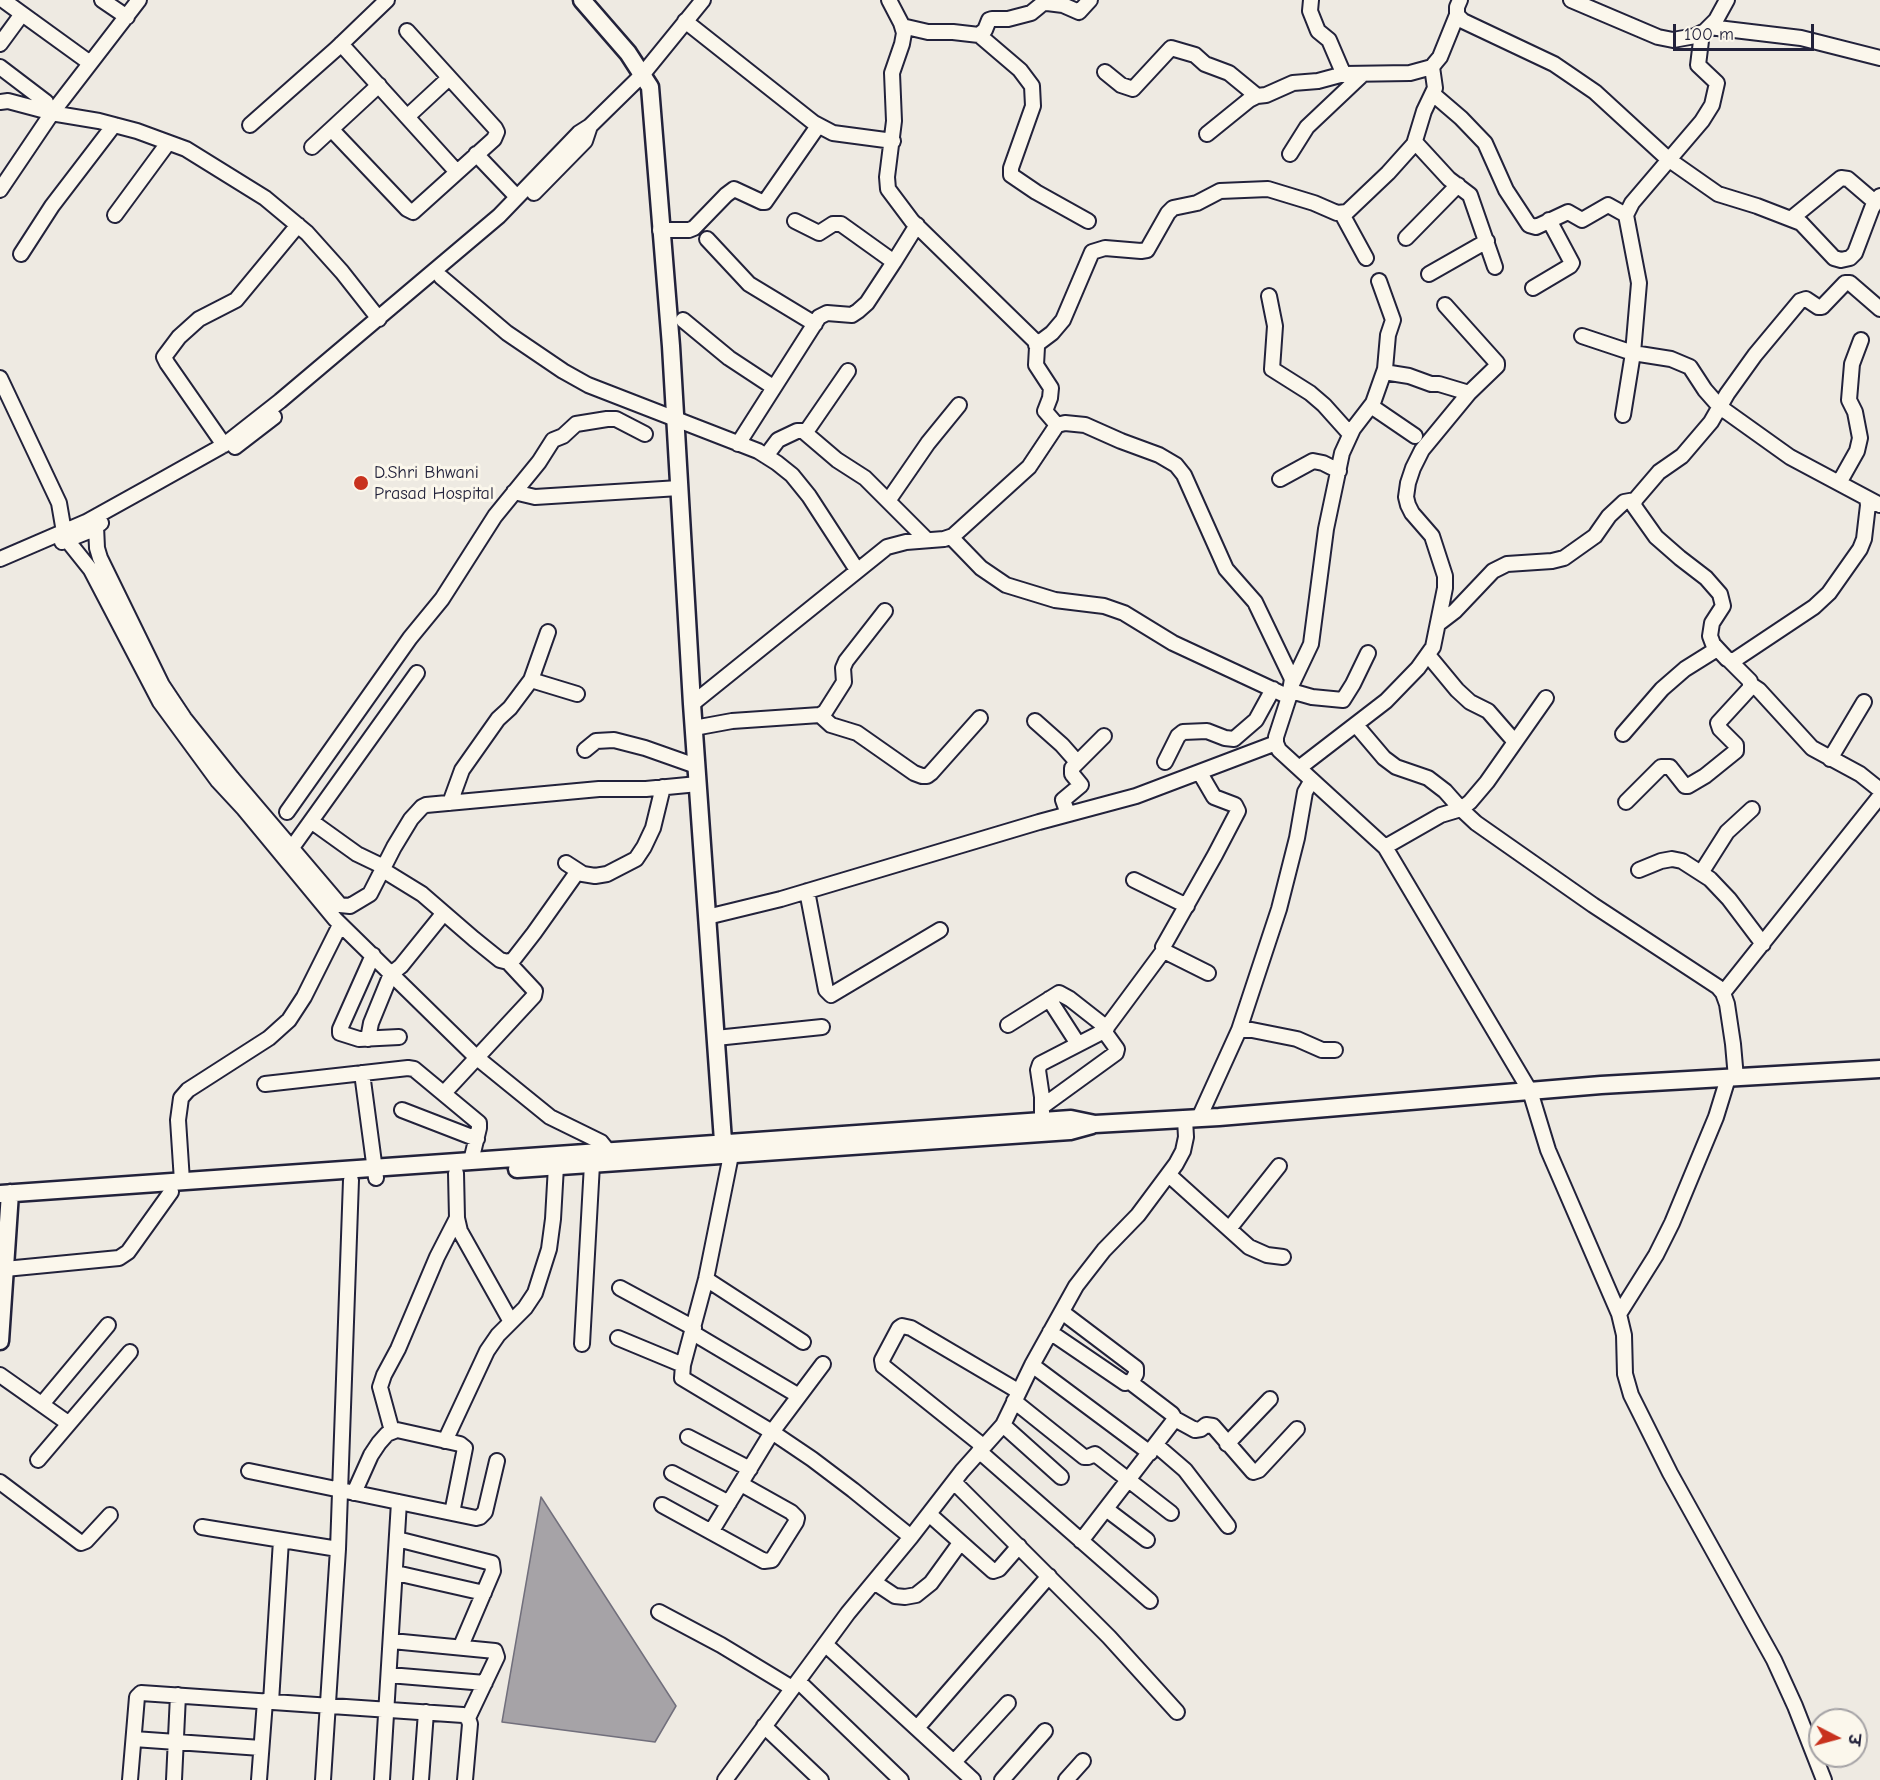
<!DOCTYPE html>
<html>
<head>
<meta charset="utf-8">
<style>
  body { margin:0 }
  #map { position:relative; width:1880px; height:1780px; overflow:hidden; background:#eeeae2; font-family:"Comic Neue","Playpen Sans Deva",sans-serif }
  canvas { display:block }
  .north { position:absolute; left:1808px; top:1708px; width:60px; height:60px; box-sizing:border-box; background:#fbf7ec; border:2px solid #a4a2a5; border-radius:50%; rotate:96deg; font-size:16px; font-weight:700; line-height:24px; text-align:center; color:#22223b }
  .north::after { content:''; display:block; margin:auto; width:21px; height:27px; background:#c8321e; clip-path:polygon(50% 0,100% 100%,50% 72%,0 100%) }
  .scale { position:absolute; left:1673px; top:24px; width:141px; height:27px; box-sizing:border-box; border:3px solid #22223b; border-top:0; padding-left:8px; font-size:18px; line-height:21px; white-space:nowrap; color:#22223b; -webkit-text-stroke:4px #fbf7ec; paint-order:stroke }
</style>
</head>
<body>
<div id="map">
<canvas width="1880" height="1780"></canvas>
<div class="north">उ</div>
<div class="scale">100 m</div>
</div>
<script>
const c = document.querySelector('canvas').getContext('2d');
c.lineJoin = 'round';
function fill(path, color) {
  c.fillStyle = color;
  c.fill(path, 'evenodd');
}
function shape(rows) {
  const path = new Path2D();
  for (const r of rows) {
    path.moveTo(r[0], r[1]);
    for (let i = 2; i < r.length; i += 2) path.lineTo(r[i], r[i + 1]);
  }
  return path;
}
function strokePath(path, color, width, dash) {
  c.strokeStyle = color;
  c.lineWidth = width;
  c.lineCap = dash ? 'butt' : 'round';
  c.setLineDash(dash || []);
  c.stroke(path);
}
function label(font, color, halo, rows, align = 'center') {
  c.font = font + ' "Comic Neue",sans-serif';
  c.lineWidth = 6;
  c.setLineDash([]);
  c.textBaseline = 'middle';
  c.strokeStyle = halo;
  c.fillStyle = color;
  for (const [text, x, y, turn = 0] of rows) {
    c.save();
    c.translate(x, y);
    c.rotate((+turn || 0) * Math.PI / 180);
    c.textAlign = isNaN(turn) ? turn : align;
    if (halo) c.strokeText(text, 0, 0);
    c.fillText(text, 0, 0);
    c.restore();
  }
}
const water = shape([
  [541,1497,676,1706,655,1742,502,1722,541,1497]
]);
fill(water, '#a6a3a7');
strokePath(water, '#716f7c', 1.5);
const minor = shape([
  [3,0,90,63],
  [102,0,127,17],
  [889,0,901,23,904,33,902,44,892,73,894,121,887,177,888,189,912,221,1035,341,1037,347,1036,365,1051,388,1050,398,1045,411,1057,425],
  [1311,0,1310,11,1318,31,1329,40,1344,75],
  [1460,0,1457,7,1457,15,1463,21,1554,64,1595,92,1668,159,1718,194,1757,206,1801,223,1834,258,1841,260,1850,258,1855,253,1872,208,1880,196],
  [1571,0,1658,37,1673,40,1695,36,1705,31,1716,20,1727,0],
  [685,21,814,123,833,133,893,141],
  [902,26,928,32,953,32,979,35,985,30,989,20,992,19,1008,19,1031,13,1042,4,1047,3,1063,5,1079,12,1090,0],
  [1709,27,1801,38,1880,58],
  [979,35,1020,70,1032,86,1033,106,1011,168,1011,175,1036,192,1088,221],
  [0,44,22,14],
  [341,44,456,171],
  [0,67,46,102,48,112],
  [1105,72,1121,85,1133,89,1171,48,1195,55,1205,64,1229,73,1257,96,1266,95,1293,83,1318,81,1344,74,1410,73,1432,67,1435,63,1440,57,1457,15],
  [1433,94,1461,118,1485,143,1506,190,1529,225,1536,227,1568,212,1582,220,1608,205,1626,215],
  [0,102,8,101,57,114,99,121,137,131,186,149,265,198,307,233,342,272,379,319],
  [408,116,449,78],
  [250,125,336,49,387,0],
  [332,130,407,209,413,212,494,139,497,132,495,128,407,31],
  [1207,134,1249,100,1257,96],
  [1415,142,1449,179,1470,195,1495,267],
  [312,147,379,85],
  [476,154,517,197],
  [1290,154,1307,127,1362,75],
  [0,190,52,113,139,0],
  [534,193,585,141,590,126],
  [1342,214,1366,258],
  [115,215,168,143],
  [1792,218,1841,178,1848,179,1876,203],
  [795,221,819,233,833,224,841,224,894,262],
  [660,230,689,230,694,228,726,195,734,189,762,202,765,202,818,126],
  [1406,238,1458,185],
  [707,239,749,284,815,324],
  [21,254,52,206,114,125],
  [1429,274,1487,241],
  [441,277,507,333,563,371,588,385,758,451,777,463,792,475,809,496,857,570],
  [1533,288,1570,266,1572,263,1549,220],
  [1269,296,1275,326,1272,369,1310,393,1324,405,1350,434],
  [683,320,729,358,773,387],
  [1582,336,1633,353,1671,359,1690,367,1705,390,1720,407,1790,457,1880,505],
  [1036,345,1052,333,1063,320,1092,252,1105,248,1141,251,1147,250,1168,213,1173,208,1197,203,1220,191,1268,189,1314,203,1337,213,1347,212,1388,173,1414,144,1424,111,1435,88,1432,67],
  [1384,372,1409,376,1431,384,1439,384,1469,393],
  [0,378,59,503,64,532],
  [1371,406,1415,436],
  [1623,415,1633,353,1639,283,1626,215,1632,203,1702,121,1712,105,1717,83,1698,65,1702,33],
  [806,432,848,371],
  [738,444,819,317,827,313,852,315,858,311,867,303,894,262,917,225],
  [224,445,167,363,164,357,179,337,199,319,236,300,298,225],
  [235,447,274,417],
  [766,456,778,440,797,431,803,431,837,460,865,478,927,540],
  [1280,479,1313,461,1323,463,1339,471],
  [1839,483,1857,451,1860,438,1855,412,1849,400,1852,364,1861,340],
  [514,492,535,497,679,488],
  [1867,498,1868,505,1864,539,1860,549,1829,593,1814,607,1733,661,1727,659,1713,644,1710,636,1712,623,1723,606,1720,594,1706,578,1680,558,1656,537,1634,506,1635,500,1659,472,1682,456,1711,422,1727,394,1755,355,1800,301,1806,299,1818,307,1822,307,1845,283,1850,283,1880,309],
  [888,501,928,443,959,405],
  [96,526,97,548,100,558,162,685,184,718,232,778,340,905,350,906,370,894,394,847,411,819,422,807,426,805,599,789,646,789,698,784],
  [951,537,981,568,1006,585,1055,600,1104,606,1124,613,1173,643,1289,697],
  [67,540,91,570,160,702,218,781,244,809,335,919,476,1057,550,1117,601,1142,613,1157],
  [62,542,87,532,101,523],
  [0,559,86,522,158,482,224,445,280,401,499,216,579,133,590,126,642,75,703,0],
  [1438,624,1455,611,1493,571,1507,564,1552,561,1564,558,1595,536,1609,516,1624,502,1635,500],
  [1428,655,1457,690,1470,702,1488,711,1515,742],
  [531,680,577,694],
  [1292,684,1311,644,1326,529,1342,453,1353,429,1373,403,1385,369,1388,335,1393,320,1379,281],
  [1750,684,1759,690,1812,748,1860,774,1880,790],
  [1291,691,1312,697,1343,700,1353,684,1368,653],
  [692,704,887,547,906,542,944,539,953,536,1029,467,1057,425,1065,423,1085,425,1121,441,1159,455,1176,465,1184,475,1226,569,1255,602,1292,679,1289,697,1276,737,1276,743,1279,750,1385,847,1530,1091,1548,1150,1619,1314,1624,1335,1625,1374,1631,1395,1670,1473,1774,1660,1795,1706,1824,1780],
  [820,715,831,725,857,733,914,773,922,776,927,776,931,773,980,718],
  [1035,721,1062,745,1077,762],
  [1356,725,1384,758,1396,767,1428,778,1445,791,1461,809,1470,802,1487,782,1546,698],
  [694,728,732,721,820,715,825,712,844,682,843,668,846,661,885,611],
  [1623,734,1662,689,1685,669,1717,649],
  [585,750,596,741,614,740,645,748,696,766],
  [1830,759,1864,702],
  [1165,762,1178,736,1183,732,1207,731,1225,738,1234,739,1256,720,1273,689],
  [1299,768,1386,701,1418,668,1433,647,1445,588,1445,576,1432,536,1412,513,1408,505,1406,497,1408,483,1413,468,1422,450,1469,393,1497,366,1497,363,1445,305],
  [1200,773,1214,797,1235,805,1238,811,1215,855,1163,947,1166,952,1208,973],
  [1626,802,1661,767,1670,767,1685,786,1688,786,1705,776,1736,751,1736,745,1720,729,1718,723,1751,687,1750,681,1730,661],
  [450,803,462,770,498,719,510,708,531,680,548,632],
  [287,812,410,638,442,599,495,516,539,462,553,440,563,436,576,424,607,419,616,419,645,434],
  [1068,814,1063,800,1081,785,1072,774,1072,768,1104,736],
  [311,821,357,854,384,867],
  [1385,847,1441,815,1461,809,1476,823,1593,905,1718,987,1723,993,1727,1004,1733,1044,1736,1078],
  [291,849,417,673],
  [566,863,583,874,595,876,607,874,636,859,644,847,653,828,663,787],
  [383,870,422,894,474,939,500,960,508,962,513,960,534,933,578,871],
  [1639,870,1661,861,1672,859,1682,861,1710,879,1729,899,1763,944],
  [1701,873,1727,832,1752,809],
  [1134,880,1187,906],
  [807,891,826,990,831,995,940,930],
  [707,917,781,899,1039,822,1136,796,1276,743],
  [373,955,340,1029,340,1033,359,1039,399,1037],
  [1723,993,1880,796],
  [1049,999,1078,1044],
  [1008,1025,1059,993,1070,999,1107,1028],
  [1239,1030,1252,1030,1297,1039,1322,1050,1335,1050],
  [716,1038,822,1027],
  [368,1039,371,1023,391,974,401,966,443,914],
  [362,1073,376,1178],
  [265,1084,408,1068,414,1069,479,1123,479,1128,471,1161],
  [444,1093,534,996,535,991,508,962],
  [1043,1106,1116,1053,1117,1049,1104,1031],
  [402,1110,477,1139],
  [1199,1118,1239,1030,1279,909,1297,838,1305,792,1312,780],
  [1042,1121,1042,1097,1038,1070,1040,1064,1104,1031,1164,950],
  [731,1155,706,1279,683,1365,682,1378,772,1432,812,1459,853,1490,911,1537],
  [456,1173,457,1218,460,1231,510,1320],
  [1169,1175,1249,1247,1267,1255,1283,1257],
  [182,1181,178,1120,181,1098,188,1090,269,1038,289,1020,304,997,340,925],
  [1229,1229,1279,1166],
  [5,1269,119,1258,128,1252,171,1192],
  [706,1279,803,1342],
  [620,1288,694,1328],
  [1062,1312,1136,1368,1136,1374,1132,1381,1134,1385,1172,1414,1175,1419,1081,1541],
  [1619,1314,1656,1255,1672,1223,1716,1117,1728,1078],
  [1050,1332,1125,1383,1132,1381],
  [693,1333,799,1396],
  [618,1338,683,1365],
  [582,1344,592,1164],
  [1032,1365,1150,1453],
  [0,1375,68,1423],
  [1014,1401,1084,1457,1088,1457,1095,1454,1171,1513],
  [42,1404,108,1325],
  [1175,1419,1195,1430,1201,1429,1206,1425,1213,1426,1253,1472,1259,1470,1297,1429],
  [1003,1425,1061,1477],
  [392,1431,380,1387,384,1375,398,1349,437,1257,457,1218],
  [688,1437,750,1469],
  [445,1441,487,1351,498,1335,525,1308,535,1293,549,1249,553,1219,556,1166],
  [1227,1444,1270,1399],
  [1156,1445,1185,1470,1228,1526],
  [983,1446,883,1366,882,1360,899,1328,902,1326,911,1328,1018,1391],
  [979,1451,1150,1601],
  [38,1460,130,1352],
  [249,1471,476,1518,480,1517,485,1512,497,1461],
  [672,1473,729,1503],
  [0,1482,81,1543,86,1541,110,1515],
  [954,1482,1109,1637,1177,1712],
  [354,1493,371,1455,379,1443,387,1434,397,1430,460,1444,465,1448,452,1513],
  [662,1505,764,1561,772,1560,796,1522,797,1518,791,1512,741,1484],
  [1106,1509,1147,1540],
  [929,1514,993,1571,999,1569,1019,1546],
  [202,1527,338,1549],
  [711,1532,772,1432,823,1364],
  [397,1539,492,1563,493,1571,461,1646],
  [396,1573,484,1593],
  [874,1582,895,1596,905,1597,916,1595,931,1583,960,1543],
  [659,1612,721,1645,792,1688],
  [392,1641,495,1651,497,1657,468,1718],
  [825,1644,973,1780],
  [389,1675,485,1683],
  [798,1681,901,1780],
  [271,1702,281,1540],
  [764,1726,821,1780],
  [917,1728,1049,1576],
  [134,1739,261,1748],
  [954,1762,1008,1703],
  [130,1780,137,1697,141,1693,463,1715,468,1718,470,1724,465,1780],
  [174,1780,178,1695],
  [259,1780,265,1701],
  [323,1780,338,1549,351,1180],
  [382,1780,399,1502],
  [421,1780,426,1712],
  [725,1780,848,1613,911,1537,962,1471,1003,1425,1032,1365,1076,1286,1104,1250,1138,1215,1176,1164,1183,1151,1186,1137,1185,1119],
  [1002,1780,1045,1731],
  [1066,1780,1083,1761]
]);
const major = shape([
  [582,0,628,53,650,87,671,346,692,704,724,1155],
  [517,1169,1070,1131,1092,1125],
  [0,1194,1071,1119,1095,1124,1219,1117,1601,1085,1880,1069],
  [0,1341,10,1193]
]);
strokePath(minor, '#22223b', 18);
strokePath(major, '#22223b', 21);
strokePath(minor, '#fbf7ec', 14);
strokePath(major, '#fbf7ec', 16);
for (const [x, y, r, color] of [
  [361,483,8,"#c8321e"]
]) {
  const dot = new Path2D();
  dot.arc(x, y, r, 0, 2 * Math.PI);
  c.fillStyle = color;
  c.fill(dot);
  strokePath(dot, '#fbf7ec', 2);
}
label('18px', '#22223b', '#fbf7ec', [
  ["D.Shri Bhwani",374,473],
  ["Prasad Hospital",374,494]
], 'left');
</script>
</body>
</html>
